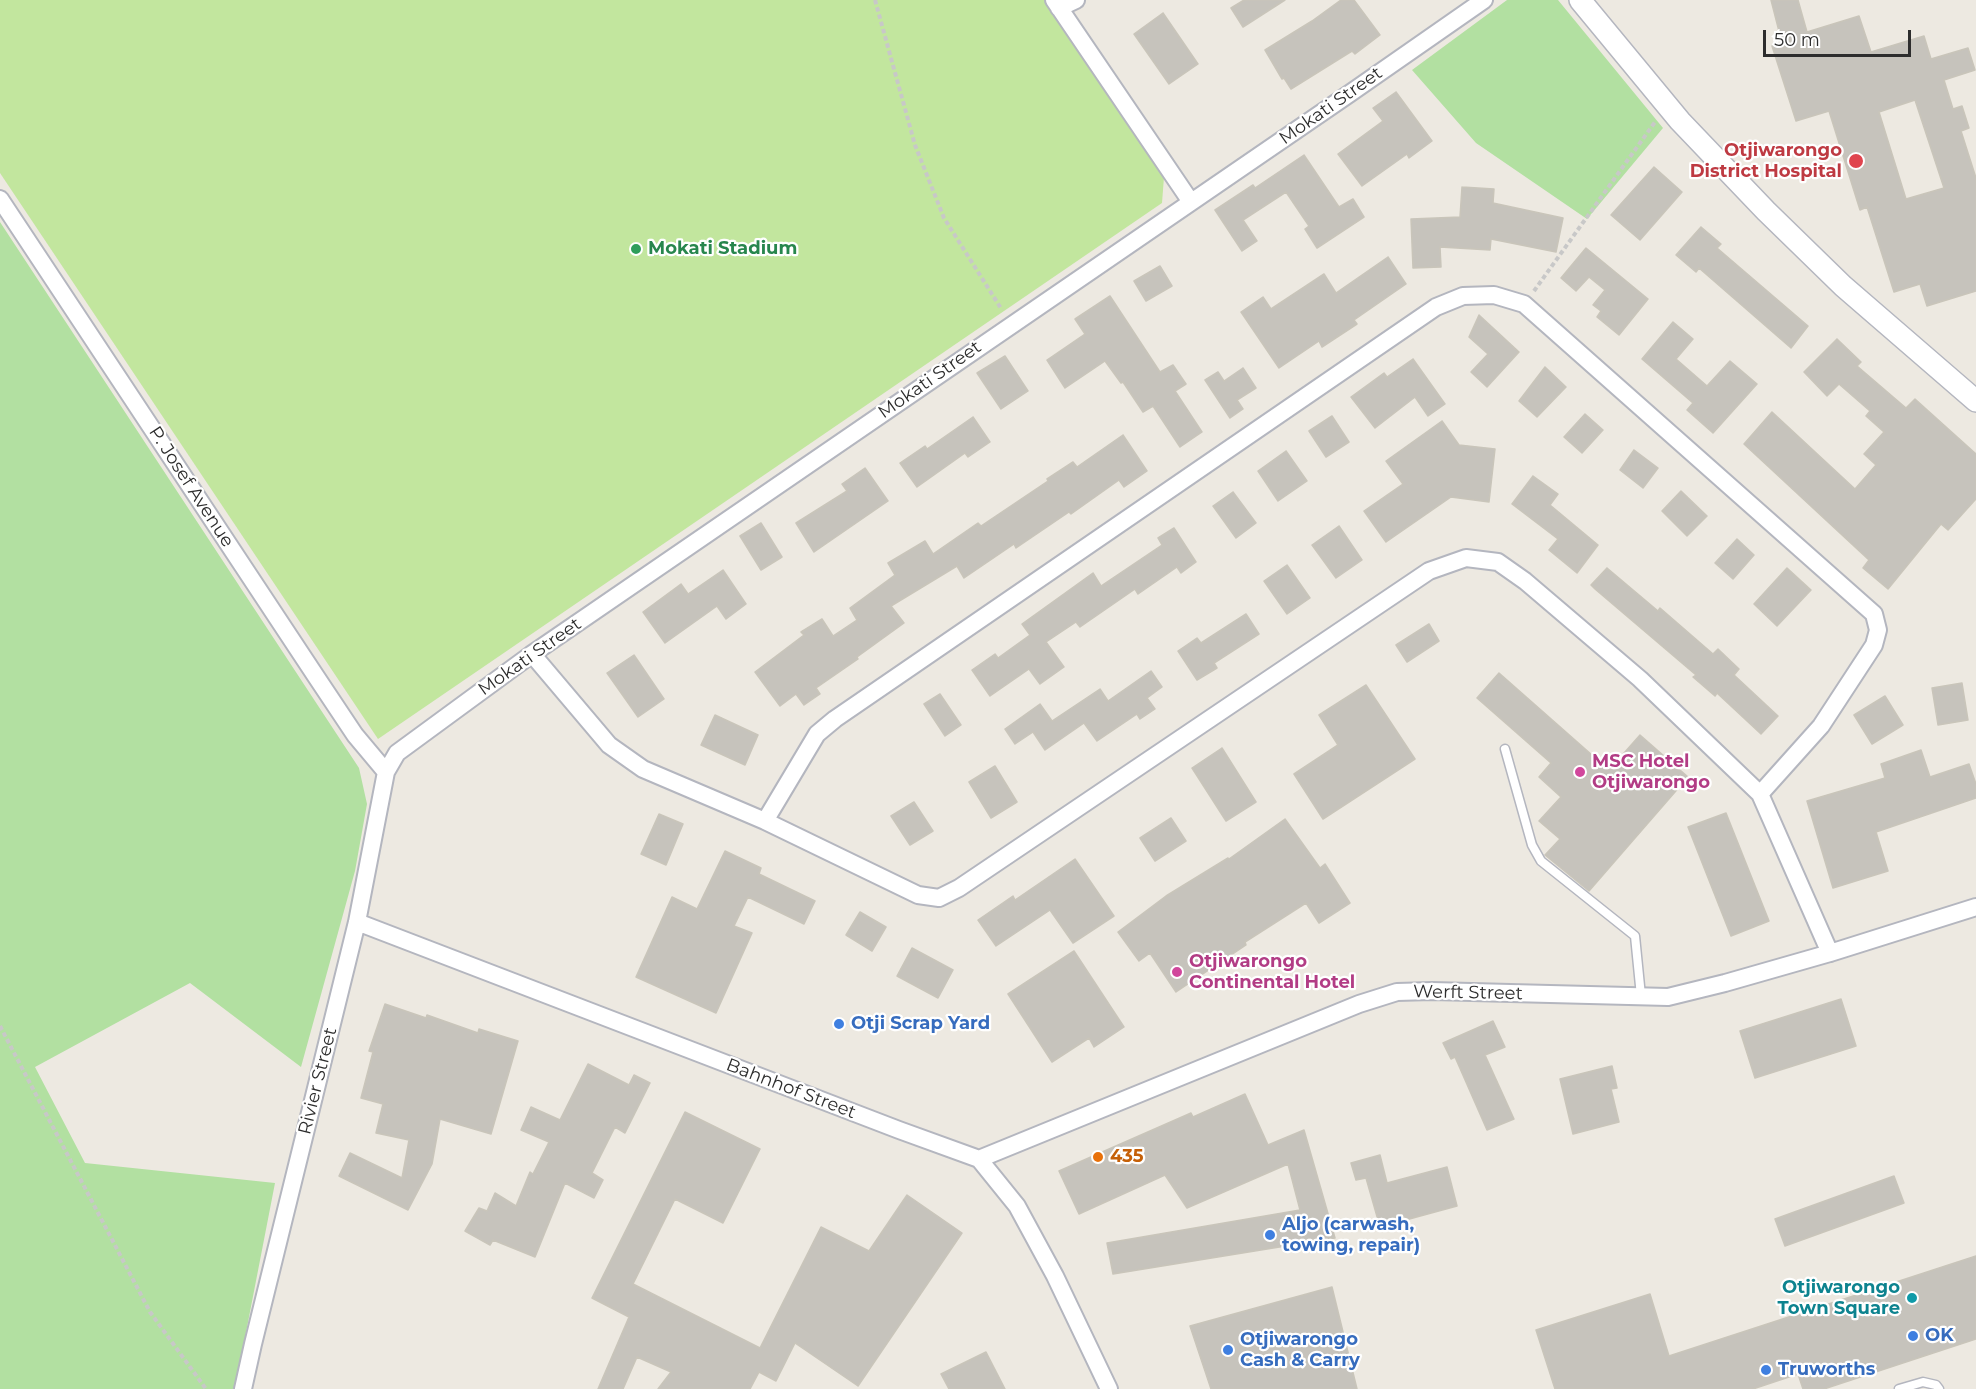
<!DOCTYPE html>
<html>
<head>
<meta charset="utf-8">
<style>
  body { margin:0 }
  #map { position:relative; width:1976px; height:1389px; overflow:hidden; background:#ede9e1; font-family:Montserrat,sans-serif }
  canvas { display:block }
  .scale { position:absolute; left:1763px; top:30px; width:148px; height:27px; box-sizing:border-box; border:3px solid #2d2d2d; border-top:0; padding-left:8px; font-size:18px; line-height:21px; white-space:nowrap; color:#2d2d2d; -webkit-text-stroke:4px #fff; paint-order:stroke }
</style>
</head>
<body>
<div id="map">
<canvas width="1976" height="1389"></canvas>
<div class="scale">50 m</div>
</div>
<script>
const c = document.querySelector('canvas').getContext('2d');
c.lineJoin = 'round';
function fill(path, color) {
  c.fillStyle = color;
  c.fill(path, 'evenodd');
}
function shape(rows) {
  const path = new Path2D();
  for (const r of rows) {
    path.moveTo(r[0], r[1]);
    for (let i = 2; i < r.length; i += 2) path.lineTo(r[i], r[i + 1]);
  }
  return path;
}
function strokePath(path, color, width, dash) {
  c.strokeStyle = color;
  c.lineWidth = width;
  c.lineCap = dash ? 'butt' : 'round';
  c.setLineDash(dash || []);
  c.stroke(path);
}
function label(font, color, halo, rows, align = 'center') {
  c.font = font + ' Montserrat,sans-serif';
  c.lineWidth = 4.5;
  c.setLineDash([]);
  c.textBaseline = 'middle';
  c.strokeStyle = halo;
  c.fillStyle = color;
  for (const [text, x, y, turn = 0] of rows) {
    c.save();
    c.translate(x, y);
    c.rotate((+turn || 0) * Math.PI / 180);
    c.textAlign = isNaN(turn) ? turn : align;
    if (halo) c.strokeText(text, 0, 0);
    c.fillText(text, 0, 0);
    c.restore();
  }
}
fill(shape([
  [1507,0,1558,0,1663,128,1587,219,1476,143,1412,70],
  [0,222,359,768,367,804,355,871,301,1067,190,983,35,1067,85,1163,275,1183,235,1389,0,1389]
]), '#b2e0a1');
fill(shape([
  [0,0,1045,0,1164,177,1162,203,378,739,0,173]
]), '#c2e69e');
const building = shape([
  [1244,0,1285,0,1243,27,1231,8,1244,0],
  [1341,0,1354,0,1380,35,1355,54,1352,51,1291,89,1284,78,1282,79,1265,50,1312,21,1341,0],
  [1771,0,1798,0,1807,32,1859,16,1871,52,1924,36,1931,59,1968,48,1975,70,1944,80,1953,109,1962,106,1969,128,1961,131,1976,178,1976,291,1927,306,1920,284,1894,292,1867,207,1860,210,1829,111,1796,121,1772,46,1782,43,1771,0],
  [1915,100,1944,188,1906,199,1879,112,1915,100],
  [1163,13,1198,64,1169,84,1134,34,1163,13],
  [1396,92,1432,141,1409,158,1407,154,1362,186,1338,154,1383,121,1373,108,1396,92],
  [1304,155,1339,207,1353,199,1364,217,1317,248,1305,229,1309,226,1286,192,1243,220,1257,241,1242,251,1215,210,1253,185,1255,188,1304,155],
  [1654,167,1682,192,1640,240,1611,215,1654,167],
  [1462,187,1494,189,1493,203,1563,218,1556,252,1491,239,1490,250,1440,247,1441,267,1413,268,1411,219,1460,217,1462,187],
  [1701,227,1721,244,1717,248,1808,326,1791,348,1699,268,1696,272,1676,255,1701,227],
  [1586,248,1648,299,1619,335,1597,317,1601,311,1593,305,1605,290,1589,277,1576,291,1561,278,1586,248],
  [1388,257,1406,284,1354,320,1357,324,1322,347,1319,341,1279,368,1241,312,1263,297,1271,309,1324,274,1336,293,1388,257],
  [1160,266,1172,286,1146,301,1134,281,1160,266],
  [1110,296,1160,372,1173,365,1186,384,1175,391,1202,432,1180,447,1153,406,1143,412,1123,382,1121,383,1105,361,1065,388,1047,360,1085,334,1075,319,1110,296],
  [1479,315,1519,352,1487,387,1471,372,1488,354,1469,337,1479,315],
  [1673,322,1693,339,1676,359,1707,386,1730,361,1757,384,1713,433,1687,410,1693,403,1642,359,1673,322],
  [1837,339,1861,362,1857,366,1906,408,1915,399,1976,454,1976,499,1948,530,1941,524,1888,589,1863,568,1869,560,1744,444,1772,412,1855,489,1876,465,1864,454,1884,432,1866,416,1870,411,1839,384,1827,396,1804,372,1837,339],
  [1005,356,1028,391,1001,409,977,373,1005,356],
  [1413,359,1445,404,1428,416,1415,397,1375,428,1351,397,1384,373,1387,377,1413,359],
  [1545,367,1566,387,1537,417,1519,401,1545,367],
  [1243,368,1256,388,1237,400,1243,409,1230,418,1205,380,1218,372,1224,381,1243,368],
  [1585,414,1603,430,1582,453,1564,437,1585,414],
  [1332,416,1349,442,1326,457,1309,431,1332,416],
  [973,417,990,442,968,457,965,453,917,487,900,463,925,446,927,449,973,417],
  [1442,421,1459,445,1495,449,1489,502,1451,497,1386,542,1364,511,1403,484,1386,461,1442,421],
  [1123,435,1147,471,1124,487,1119,480,1071,514,1069,512,1016,548,1014,544,964,578,957,566,891,606,904,623,857,657,858,659,816,688,820,694,804,705,796,694,780,706,755,672,804,635,801,632,822,619,833,636,857,620,850,608,895,575,888,563,925,541,933,554,978,523,981,526,1048,481,1047,479,1073,462,1077,467,1123,435],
  [1634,450,1658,468,1643,488,1620,470,1634,450],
  [1286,451,1307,481,1278,501,1258,471,1286,451],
  [865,468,888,501,814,552,796,523,847,491,842,484,865,468],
  [1533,476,1558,494,1550,505,1598,545,1577,573,1549,550,1558,539,1512,504,1533,476],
  [1681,491,1707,516,1687,536,1662,511,1681,491],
  [1233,492,1256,523,1236,538,1213,506,1233,492],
  [761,523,782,557,761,570,740,536,761,523],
  [1339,526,1362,560,1336,578,1312,545,1339,526],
  [1174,528,1196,562,1181,573,1177,567,1138,594,1135,589,1080,627,1076,622,1046,642,1064,667,1040,684,1029,669,990,696,972,670,995,654,998,658,1030,635,1022,624,1093,573,1101,586,1162,545,1158,538,1174,528],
  [1737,539,1754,555,1733,579,1715,563,1737,539],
  [1287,565,1310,598,1287,614,1264,581,1287,565],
  [1607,568,1658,611,1660,608,1713,654,1718,649,1739,669,1734,675,1778,716,1761,734,1717,693,1715,696,1693,677,1696,675,1595,589,1591,585,1607,568],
  [1787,568,1811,590,1777,626,1754,604,1787,568],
  [723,570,746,604,726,619,717,606,665,643,643,612,681,584,688,594,723,570],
  [1246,614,1259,634,1214,663,1217,668,1197,680,1178,651,1197,638,1201,643,1246,614],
  [1429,624,1439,641,1407,662,1396,645,1429,624],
  [634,655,664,699,638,717,607,673,634,655],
  [1151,671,1162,687,1147,698,1155,709,1140,719,1137,714,1097,741,1084,723,1045,750,1033,732,1015,744,1005,729,1040,704,1052,721,1100,689,1108,701,1151,671],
  [1499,673,1609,770,1640,735,1688,777,1589,891,1545,855,1560,839,1539,821,1561,797,1539,777,1551,763,1477,698,1499,673],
  [1962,683,1968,720,1938,725,1932,688,1962,683],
  [1366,685,1415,759,1323,819,1294,774,1338,745,1319,715,1366,685],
  [940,694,961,725,945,736,924,704,940,694],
  [1885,696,1903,725,1872,744,1854,715,1885,696],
  [715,715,758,735,745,765,701,745,715,715],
  [1222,748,1256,802,1226,821,1192,768,1222,748],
  [1921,750,1930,777,1969,764,1976,784,1976,798,1876,832,1888,871,1833,888,1807,801,1885,778,1881,764,1921,750],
  [995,766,1017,802,991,818,969,782,995,766],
  [914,802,933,831,910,845,891,816,914,802],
  [1726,813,1769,921,1731,936,1688,827,1726,813],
  [659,814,683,824,666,865,641,854,659,814],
  [1171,818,1186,841,1155,861,1140,838,1171,818],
  [1285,819,1320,868,1325,864,1350,903,1319,923,1306,903,1245,942,1246,945,1176,992,1150,953,1139,961,1118,932,1166,896,1228,858,1229,859,1285,819],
  [725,851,761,868,759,874,815,901,804,924,748,897,734,926,752,933,716,1013,636,977,672,897,697,909,725,851],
  [1075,859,1114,916,1073,943,1050,910,996,946,978,920,1013,896,1015,900,1075,859],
  [860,912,886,927,872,951,846,935,860,912],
  [912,948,953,970,938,998,897,976,912,948],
  [1074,951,1124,1027,1094,1047,1089,1038,1052,1062,1008,994,1074,951],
  [1841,999,1856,1046,1755,1078,1740,1031,1841,999],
  [385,1004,426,1018,427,1015,478,1033,479,1029,518,1041,491,1134,440,1119,432,1164,408,1210,339,1176,350,1153,402,1178,409,1140,376,1133,383,1104,361,1098,373,1052,369,1051,385,1004],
  [1493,1021,1505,1047,1485,1055,1514,1119,1487,1130,1455,1057,1451,1059,1443,1043,1493,1021],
  [588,1064,629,1085,634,1075,650,1083,625,1133,615,1127,592,1173,603,1180,594,1198,565,1183,535,1257,493,1240,490,1245,465,1231,479,1208,487,1211,495,1193,516,1206,530,1172,533,1174,549,1142,521,1130,531,1107,560,1120,588,1064],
  [1612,1066,1617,1088,1611,1089,1619,1122,1573,1134,1560,1079,1612,1066],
  [1245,1094,1268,1145,1304,1130,1335,1238,1113,1274,1107,1243,1300,1210,1288,1164,1187,1208,1165,1175,1079,1214,1059,1171,1191,1113,1193,1117,1245,1094],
  [685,1112,760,1149,723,1223,675,1199,633,1284,760,1348,821,1227,869,1251,907,1195,962,1233,858,1386,795,1343,776,1381,759,1372,750,1389,658,1389,671,1372,637,1357,623,1389,598,1389,629,1317,592,1298,685,1112],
  [1380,1155,1387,1183,1447,1167,1457,1206,1380,1227,1366,1178,1356,1180,1351,1163,1380,1155],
  [1894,1176,1904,1203,1785,1246,1775,1219,1894,1176],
  [1976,1256,1976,1339,1824,1389,1803,1389,1798,1374,1753,1389,1555,1389,1536,1330,1650,1294,1669,1356,1976,1256],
  [1332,1287,1357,1389,1211,1389,1190,1326,1332,1287],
  [986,1352,1005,1389,949,1389,941,1374,986,1352]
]);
fill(building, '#c6c3bc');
strokePath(building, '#c9c5ba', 1.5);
const service = shape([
  [1505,749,1532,845,1541,861,1635,936,1641,996],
  [1899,1389,1923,1382,1936,1385,1939,1389]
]);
const minor = shape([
  [1054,0,1191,202],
  [1059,8,1076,0],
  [0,199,315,675,355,735,386,772],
  [532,654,609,745,643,769,765,821,918,895,939,898,959,888,1429,571,1466,558,1498,562,1525,581,1640,679,1760,794,1830,953],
  [765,821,817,734,835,719,1436,307,1463,296,1494,295,1524,304,1874,614,1878,630,1874,645,1821,726,1760,794],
  [357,922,899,1130,979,1159,1017,1206,1055,1276,1109,1389],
  [979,1159,1359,1004,1397,992,1432,991,1668,997,1725,983,1830,953,1976,907],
  [243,1389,253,1344,357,922,386,772,397,753,532,654,1349,94,1484,0]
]);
const tertiary = shape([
  [1580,0,1680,121,1766,211,1843,286,1976,401]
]);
strokePath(service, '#b4b6bf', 11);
strokePath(minor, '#b4b6bf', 20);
strokePath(tertiary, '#b4b6bf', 24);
strokePath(shape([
  [875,0,915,145,944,218,1002,310],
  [1534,291,1655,122],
  [0,1026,150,1312,206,1389]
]), '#c8c8c8', 4, [4.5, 3]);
strokePath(service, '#fff', 8);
strokePath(minor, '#fff', 16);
strokePath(tertiary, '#fff', 21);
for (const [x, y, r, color] of [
  [1856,161,8,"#e0444e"],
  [636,249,6,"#2e9e5b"],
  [1580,772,6,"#d1479c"],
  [1177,972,6,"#d1479c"],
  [839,1024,6,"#3f7fe0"],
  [1098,1157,6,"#e8710a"],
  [1270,1235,6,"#3f7fe0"],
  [1912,1298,6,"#0f9aa8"],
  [1913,1336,6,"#3f7fe0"],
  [1228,1350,6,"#3f7fe0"],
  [1766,1370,6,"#3f7fe0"]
]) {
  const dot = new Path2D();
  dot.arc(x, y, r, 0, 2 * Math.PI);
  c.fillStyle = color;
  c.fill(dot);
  strokePath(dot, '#fff', 2);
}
label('18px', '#2d2d2d', '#fff', [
  ["Mokati Street",1331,106,-35],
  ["Mokati Street",930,380,-35],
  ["P. Josef Avenue",191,487,57],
  ["Mokati Street",530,657,-35],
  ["Werft Street",1468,993,1],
  ["Rivier Street",318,1081,-76],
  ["Bahnhof Street",791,1089,21]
]);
label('bold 18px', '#be3a42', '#fff', [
  ["Otjiwarongo",1842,151],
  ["District Hospital",1842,172]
], 'right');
label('bold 18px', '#27864d', '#fff', [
  ["Mokati Stadium",648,249]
], 'left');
label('bold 18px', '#b23c85', '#fff', [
  ["MSC Hotel",1592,762],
  ["Otjiwarongo",1592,783],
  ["Otjiwarongo",1189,962],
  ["Continental Hotel",1189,983]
], 'left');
label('bold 18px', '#366cbe', '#fff', [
  ["Otji Scrap Yard",851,1024],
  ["Aljo (carwash,",1282,1225],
  ["towing, repair)",1282,1246],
  ["OK",1925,1336],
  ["Otjiwarongo",1240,1340],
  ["Cash & Carry",1240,1361],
  ["Truworths",1778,1370]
], 'left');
label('bold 18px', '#c56008', '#fff', [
  ["435",1110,1157]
], 'left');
label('bold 18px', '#0d838f', '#fff', [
  ["Otjiwarongo",1900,1288],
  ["Town Square",1900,1309]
], 'right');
</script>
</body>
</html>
